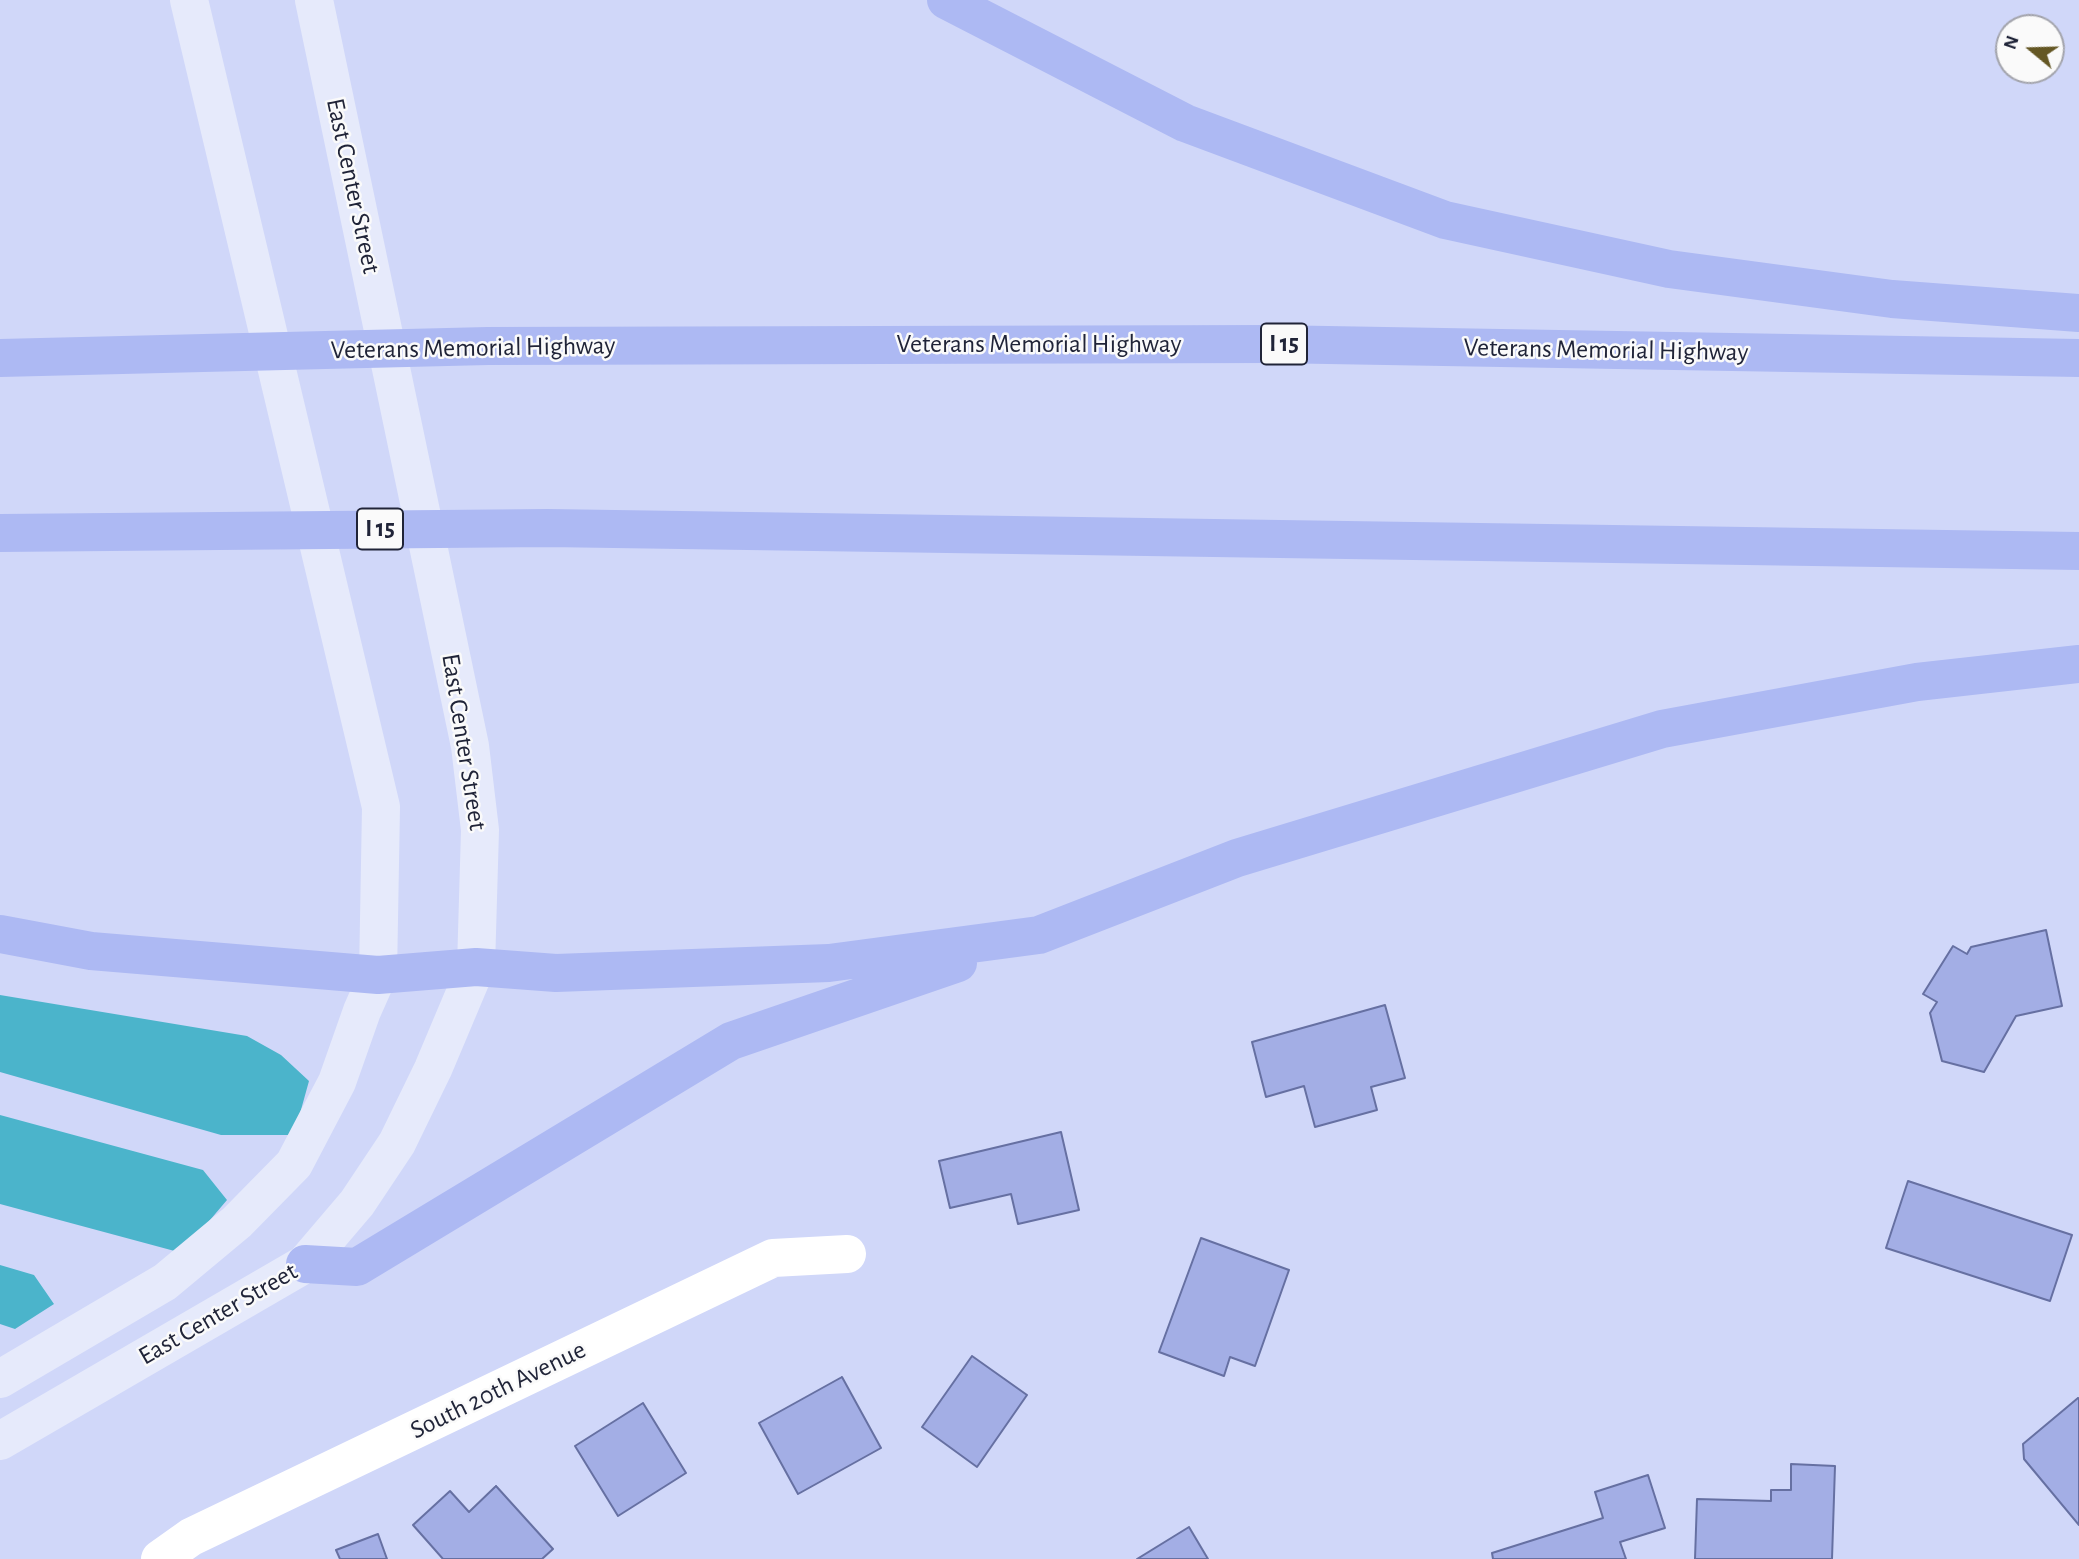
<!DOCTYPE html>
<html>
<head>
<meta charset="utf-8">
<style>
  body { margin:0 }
  #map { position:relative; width:2079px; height:1559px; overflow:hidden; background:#d0d7f9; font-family:"Alegreya Sans",sans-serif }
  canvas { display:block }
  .north { position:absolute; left:1995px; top:14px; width:70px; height:70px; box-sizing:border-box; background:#fafafa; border:2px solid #a3a4ac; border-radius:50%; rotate:289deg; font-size:19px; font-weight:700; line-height:28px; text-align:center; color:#202438 }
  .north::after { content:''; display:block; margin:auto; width:24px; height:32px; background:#645724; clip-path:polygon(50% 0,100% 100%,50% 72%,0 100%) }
</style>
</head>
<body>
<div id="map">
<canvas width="2079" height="1559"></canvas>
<div class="north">N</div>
</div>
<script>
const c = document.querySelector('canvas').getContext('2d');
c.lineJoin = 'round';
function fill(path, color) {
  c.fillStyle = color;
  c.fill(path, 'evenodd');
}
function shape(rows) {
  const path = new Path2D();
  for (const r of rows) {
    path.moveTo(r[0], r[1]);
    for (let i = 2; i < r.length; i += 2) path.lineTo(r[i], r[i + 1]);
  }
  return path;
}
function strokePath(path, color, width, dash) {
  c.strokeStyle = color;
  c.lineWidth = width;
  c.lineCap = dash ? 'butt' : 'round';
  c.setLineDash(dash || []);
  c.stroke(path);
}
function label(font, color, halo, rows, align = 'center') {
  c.font = font + ' "Alegreya Sans",sans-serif';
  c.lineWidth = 5;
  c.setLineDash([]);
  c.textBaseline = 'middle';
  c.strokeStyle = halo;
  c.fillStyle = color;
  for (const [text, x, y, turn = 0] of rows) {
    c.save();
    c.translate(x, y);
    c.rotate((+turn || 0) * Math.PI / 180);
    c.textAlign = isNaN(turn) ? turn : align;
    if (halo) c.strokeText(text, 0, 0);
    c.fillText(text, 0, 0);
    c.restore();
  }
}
fill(shape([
  [0,995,247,1036,281,1055,309,1081,294,1135,221,1135,0,1072],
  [0,1115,203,1170,227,1200,182,1253,0,1204],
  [0,1265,34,1275,54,1304,15,1329,0,1324]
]), '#4bb4cb');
const building = shape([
  [2046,930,2062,1006,2016,1016,1984,1072,1942,1061,1930,1013,1937,1002,1923,994,1953,946,1967,954,1971,947,2046,930],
  [1385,1005,1405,1078,1371,1087,1377,1110,1315,1127,1304,1086,1266,1097,1252,1042,1385,1005],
  [1061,1132,1079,1210,1018,1224,1011,1194,950,1208,939,1161,1061,1132],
  [1908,1181,2072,1235,2050,1301,1886,1248,1908,1181],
  [1201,1238,1289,1270,1255,1366,1230,1357,1224,1376,1159,1352,1201,1238],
  [972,1356,1027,1395,977,1467,922,1427,972,1356],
  [842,1377,881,1448,798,1494,759,1423,842,1377],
  [2078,1398,2079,1399,2079,1525,2024,1459,2023,1444,2078,1398],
  [643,1403,686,1473,618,1516,575,1446,643,1403],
  [1791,1464,1835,1466,1832,1559,1695,1559,1697,1499,1771,1501,1771,1490,1791,1490,1791,1464],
  [1648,1475,1665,1528,1620,1542,1626,1559,1493,1559,1492,1553,1603,1518,1595,1492,1648,1475],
  [496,1486,553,1549,542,1559,443,1559,413,1525,450,1491,469,1512,496,1486],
  [1189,1527,1208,1559,1137,1559,1189,1527],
  [378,1534,387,1559,340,1559,336,1550,378,1534]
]);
fill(building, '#a3aee5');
strokePath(building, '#6670a2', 2);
strokePath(shape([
  [160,1559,191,1537,773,1258,847,1254]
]), '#fff', 38);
strokePath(shape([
  [0,1379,165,1282,237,1222,294,1164,337,1082,362,1011,378,975,381,807,189,0],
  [0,1441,305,1264,357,1203,397,1143,433,1069,476,967,480,830,470,746,314,0]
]), '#e6eafb', 38);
strokePath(shape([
  [946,0,1185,123,1445,220,1669,269,1892,299,2079,313],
  [0,358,488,346,1270,344,2079,358],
  [0,533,548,528,2079,551],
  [0,934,91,951,378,975,476,967,556,973,829,963,1039,935,1237,858,1662,729,1917,682,2079,664],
  [305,1264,357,1267,731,1041,958,963]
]), '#adb9f3', 38);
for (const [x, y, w] of [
  [1284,344,46],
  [380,529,46]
]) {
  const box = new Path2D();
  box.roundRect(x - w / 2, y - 20.5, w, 41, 5);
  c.fillStyle = '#fafafa';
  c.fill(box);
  strokePath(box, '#202438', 2);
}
label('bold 24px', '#202438', null, [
  ["I 15",1284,344],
  ["I 15",380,529]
]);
label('26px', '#202438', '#fafafa', [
  ["East Center Street",353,186,78],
  ["Veterans Memorial Highway",1039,344],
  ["Veterans Memorial Highway",473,348,-1],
  ["Veterans Memorial Highway",1606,350,1],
  ["East Center Street",464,742,81],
  ["East Center Street",218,1314,-30],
  ["South 20th Avenue",498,1390,-26]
]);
</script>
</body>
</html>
